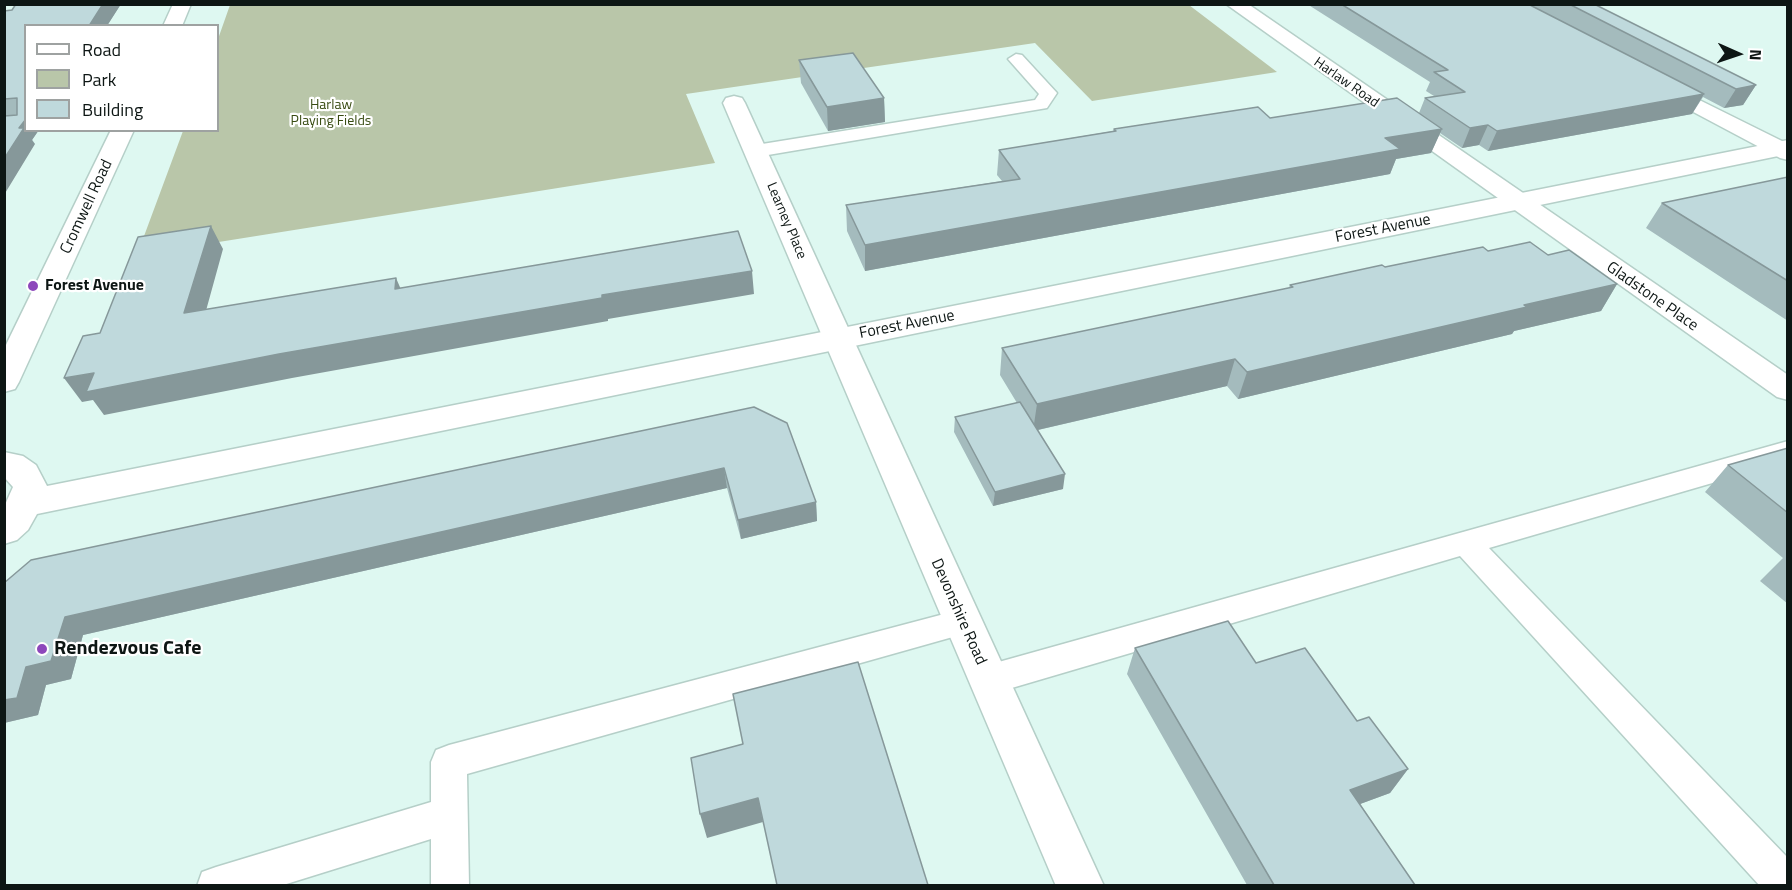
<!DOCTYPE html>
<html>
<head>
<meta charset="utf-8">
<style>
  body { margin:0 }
  #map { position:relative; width:1792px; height:890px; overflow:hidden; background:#def8f1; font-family:"Titillium Web",sans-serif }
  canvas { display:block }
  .frame { position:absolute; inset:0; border:6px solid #0d1614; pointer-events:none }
  .legend { position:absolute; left:24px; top:24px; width:195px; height:108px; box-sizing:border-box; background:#fff; border:2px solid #9ea2a1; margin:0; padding:8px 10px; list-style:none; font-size:18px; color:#0d1614 }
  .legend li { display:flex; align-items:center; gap:12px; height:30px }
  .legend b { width:30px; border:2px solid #9ea2a1 }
  .north { position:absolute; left:1708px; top:24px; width:60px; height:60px; -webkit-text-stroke:4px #fff; paint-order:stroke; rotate:93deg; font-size:16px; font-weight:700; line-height:24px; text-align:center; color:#0d1614 }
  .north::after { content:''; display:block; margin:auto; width:21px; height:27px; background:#0d1614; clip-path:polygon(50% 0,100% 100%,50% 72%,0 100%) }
</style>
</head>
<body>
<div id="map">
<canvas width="1792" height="890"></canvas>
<div class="frame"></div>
<ul class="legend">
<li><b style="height:8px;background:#fff"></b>Road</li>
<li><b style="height:16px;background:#b9c6a9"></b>Park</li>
<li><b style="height:16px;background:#bfd9dc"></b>Building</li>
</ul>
<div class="north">N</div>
</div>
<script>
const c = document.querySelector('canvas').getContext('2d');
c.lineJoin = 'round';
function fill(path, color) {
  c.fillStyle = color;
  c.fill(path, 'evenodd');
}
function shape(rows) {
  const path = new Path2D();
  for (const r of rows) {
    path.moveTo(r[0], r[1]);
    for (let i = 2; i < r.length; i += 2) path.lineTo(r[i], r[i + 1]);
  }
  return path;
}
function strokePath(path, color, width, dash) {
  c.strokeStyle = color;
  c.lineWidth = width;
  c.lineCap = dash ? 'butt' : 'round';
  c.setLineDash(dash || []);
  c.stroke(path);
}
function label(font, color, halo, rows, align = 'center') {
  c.font = font + ' "Titillium Web",sans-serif';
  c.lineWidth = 4.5;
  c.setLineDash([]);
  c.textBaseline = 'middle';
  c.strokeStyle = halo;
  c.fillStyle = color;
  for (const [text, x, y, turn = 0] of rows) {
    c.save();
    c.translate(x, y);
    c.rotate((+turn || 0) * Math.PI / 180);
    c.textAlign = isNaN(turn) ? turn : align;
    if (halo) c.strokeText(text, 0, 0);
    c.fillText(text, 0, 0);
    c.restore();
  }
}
fill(shape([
  [230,5,1189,5,1277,72,1092,101,1035,43,686,94,715,163,137,255,183,131,218,130,218,39]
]), '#b9c6a9');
const service = shape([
  [1016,54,1022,55,1057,93,1047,108,756,157,749,155,746,151,749,147,756,145,1035,100,1039,94,1008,59,1016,54],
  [1788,441,1788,461,1489,548,1788,858,1788,886,1760,886,1460,556,988,695,976,690,971,680,976,670,988,665,1788,441],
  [963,609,974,613,979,622,974,631,467,774,469,886,431,886,431,839,280,886,197,886,202,872,216,867,431,802,431,762,436,750,449,745,963,609]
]);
const minor = shape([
  [1226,4,1248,4,1788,375,1788,400,1777,397,1226,4],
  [1659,80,1788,144,1788,160,1780,158,1652,90,1648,86,1652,82,1659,80],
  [734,96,742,98,745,103,1104,886,1056,886,723,103,726,98,734,96]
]);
const tertiary = shape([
  [173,4,191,4,182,26,163,26,173,4],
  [111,130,134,130,19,382,15,389,4,392,4,349,111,130],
  [1788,140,1788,154,37,514,28,530,17,540,4,544,4,507,13,487,4,477,4,452,23,456,36,465,47,486,1788,140]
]);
strokePath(service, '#b5cfc8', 3);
strokePath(minor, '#b5cfc8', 3);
strokePath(tertiary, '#b5cfc8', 3);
fill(service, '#fff');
fill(minor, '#fff');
fill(tertiary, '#fff');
fill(shape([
  [16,4,121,4,32,140,35,144,4,115,4,11,12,10],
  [1307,4,1594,4,1756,85,1743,105,1724,108,1703,97,1692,114,1488,151,1479,145,1462,148,1440,133,1431,153,1396,159,1390,174,865,271,847,231,846,205,1002,181,997,175,999,150,1113,131,1114,129,1270,118,1419,113,1425,98,1434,96,1426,91,1430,82],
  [799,60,884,98,885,122,828,131,801,83],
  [1788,177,1788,321,1646,228,1662,203],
  [1488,251,1548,255,1617,284,1601,311,1514,331,1512,334,1238,399,1227,386,1038,430,1063,489,993,506,954,432,955,417,1017,403,1000,375,1002,348,1289,288,1290,285,1385,267],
  [754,407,816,502,817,521,741,539,727,488,83,635,71,679,46,685,38,715,4,723,4,583],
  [1788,448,1788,604,1760,581,1783,558,1705,492,1728,465],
  [1135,648,1256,663,1357,721,1408,769,1390,793,1360,804,1415,885,1247,885,1127,674]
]), '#a4bbbd');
fill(shape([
  [103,4,121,4,107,26,89,26],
  [1756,85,1743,105,1724,108,1736,89],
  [1704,94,1692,114,1488,151,1497,131],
  [884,98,885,122,828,131,827,107],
  [26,119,26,130,39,130,32,140,35,144,4,195,4,159,19,128],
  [1488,125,1479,145,1462,148,1470,128],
  [1442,129,1431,153,1396,159,1390,174,865,271,865,245,1385,138],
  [211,226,223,249,199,336,184,313],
  [752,271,754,294,608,319,608,321,292,378,104,415,93,400,82,402,64,378,94,373,279,354,602,295],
  [396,278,406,301,395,289],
  [1617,284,1601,311,1514,331,1512,334,1238,399,1247,372,1524,305],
  [1235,359,1227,386,1033,431,1037,404],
  [724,468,727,488,83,635,71,679,46,685,38,715,4,723,4,700,26,667,65,617],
  [1065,474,1063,489,993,506,995,492],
  [816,502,817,521,741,539,738,520],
  [1408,769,1390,793,1333,814,1350,790],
  [758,798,763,822,707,838,700,814]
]), '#86989a');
const building = shape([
  [16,4,103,4,89,26,26,26,26,119,19,128,24,128,4,159,4,116,17,115,17,98,4,99,4,11,12,10,16,4],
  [1341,4,1528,4,1704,94,1497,131,1488,125,1470,128,1425,98,1465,92,1434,72,1448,70,1341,4],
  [1569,4,1594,4,1756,85,1736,89,1569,4],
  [853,53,884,98,827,107,799,60,853,53],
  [1397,98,1442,129,1385,138,1400,149,865,245,846,205,1020,179,999,150,1116,131,1114,129,1258,107,1270,118,1397,98],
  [1788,177,1788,281,1662,203,1788,177],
  [211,226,184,313,396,278,395,289,738,231,752,271,602,295,602,298,279,354,86,392,94,373,64,378,83,336,100,333,138,237,211,226],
  [1530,242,1548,255,1569,250,1617,284,1524,305,1527,307,1247,372,1235,359,1037,404,1002,348,1293,287,1290,285,1382,265,1385,267,1483,247,1488,251,1530,242],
  [1020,402,1065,474,995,492,955,417,1020,402],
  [754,407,787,423,816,502,738,520,724,468,65,617,51,661,26,667,17,698,4,700,4,583,31,560,754,407],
  [1788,448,1788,513,1728,465,1788,448],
  [1228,621,1256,663,1305,648,1357,721,1369,717,1408,769,1350,790,1415,885,1274,885,1135,648,1228,621],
  [858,662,928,885,777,885,758,798,700,814,691,758,743,744,733,694,858,662]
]);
fill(building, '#bfd9dc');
strokePath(building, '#86989a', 1.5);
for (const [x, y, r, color] of [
  [33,286,6,"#8d47bb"],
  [42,649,6,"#8d47bb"]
]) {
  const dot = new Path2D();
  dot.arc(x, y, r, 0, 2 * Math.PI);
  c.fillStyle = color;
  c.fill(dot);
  strokePath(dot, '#fff', 2);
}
label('14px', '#0d1614', '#fff', [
  ["Harlaw Road",1346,83,35],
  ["Learney Place",786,221,67]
]);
label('14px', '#384b12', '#fff', [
  ["Harlaw",331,106],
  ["Playing Fields",331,122]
]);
label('16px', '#0d1614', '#fff', [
  ["Cromwell Road",87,207,-65],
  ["Forest Avenue",1383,229,-11],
  ["Gladstone Place",1652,297,35],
  ["Forest Avenue",907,325,-11],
  ["Devonshire Road",958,612,66]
]);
label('bold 16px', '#0d1614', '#fff', [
  ["Forest Avenue",45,286]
], 'left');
label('bold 20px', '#0d1614', '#fff', [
  ["Rendezvous Cafe",54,649]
], 'left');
</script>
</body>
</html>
